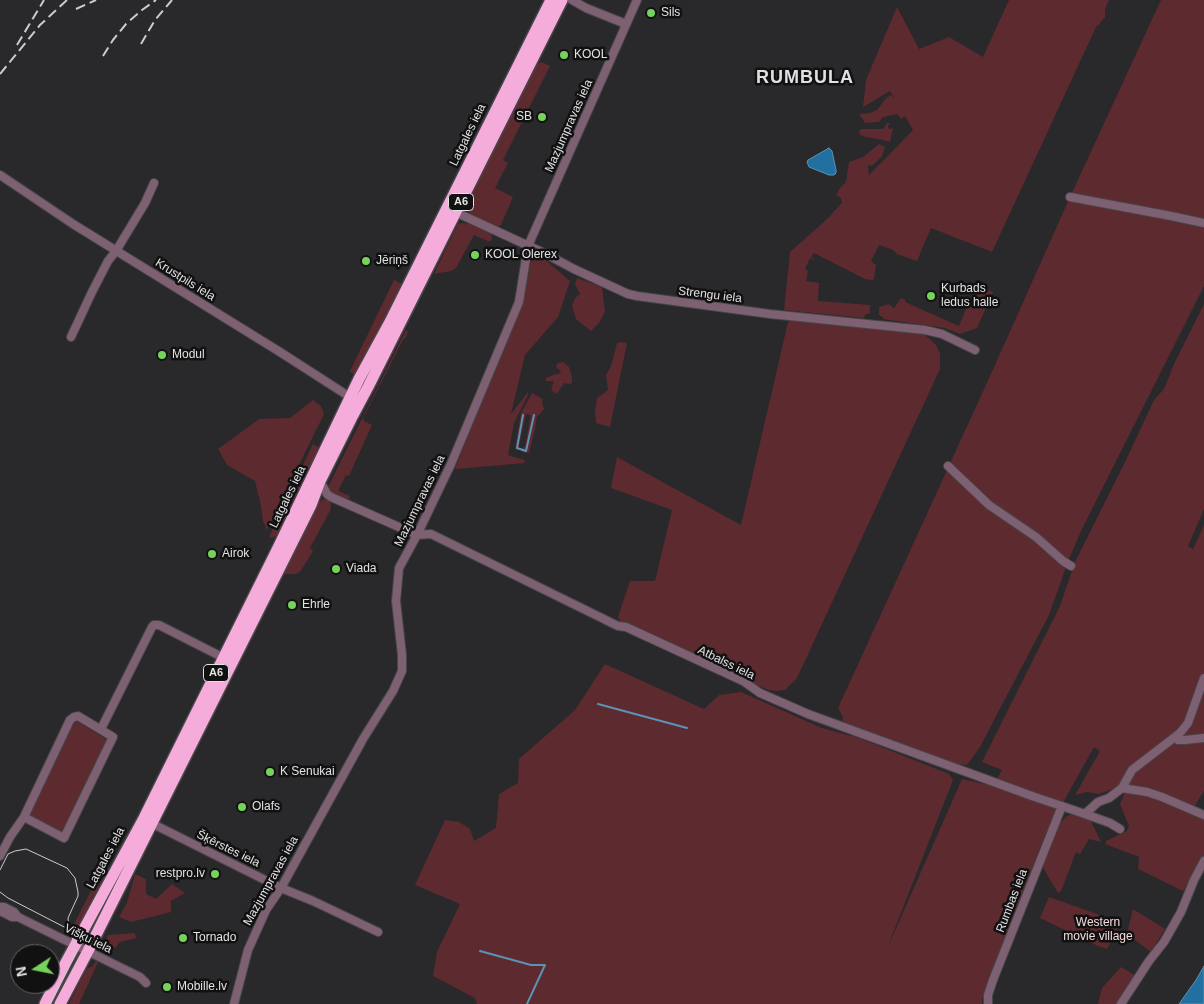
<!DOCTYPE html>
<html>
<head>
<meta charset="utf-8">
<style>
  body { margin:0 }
  #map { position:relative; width:1204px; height:1004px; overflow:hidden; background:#29282a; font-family:Arial,sans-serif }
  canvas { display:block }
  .north { position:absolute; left:10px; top:944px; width:50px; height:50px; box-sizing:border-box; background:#121112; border:1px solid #656466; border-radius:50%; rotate:259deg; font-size:14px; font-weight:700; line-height:20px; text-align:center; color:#e2e1e3 }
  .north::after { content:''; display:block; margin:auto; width:18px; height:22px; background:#75d25b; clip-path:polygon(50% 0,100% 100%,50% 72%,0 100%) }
</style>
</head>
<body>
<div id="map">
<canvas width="1204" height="1004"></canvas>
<div class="north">N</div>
</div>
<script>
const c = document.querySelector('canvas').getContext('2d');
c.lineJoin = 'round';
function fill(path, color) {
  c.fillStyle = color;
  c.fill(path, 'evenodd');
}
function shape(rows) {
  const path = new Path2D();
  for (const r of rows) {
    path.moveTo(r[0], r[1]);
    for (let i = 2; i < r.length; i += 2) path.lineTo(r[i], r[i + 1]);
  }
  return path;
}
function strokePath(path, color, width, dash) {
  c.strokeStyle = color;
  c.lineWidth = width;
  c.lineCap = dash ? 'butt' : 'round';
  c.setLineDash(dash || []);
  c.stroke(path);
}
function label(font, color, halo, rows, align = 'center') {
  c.font = font + ' Arial,sans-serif';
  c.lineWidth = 5;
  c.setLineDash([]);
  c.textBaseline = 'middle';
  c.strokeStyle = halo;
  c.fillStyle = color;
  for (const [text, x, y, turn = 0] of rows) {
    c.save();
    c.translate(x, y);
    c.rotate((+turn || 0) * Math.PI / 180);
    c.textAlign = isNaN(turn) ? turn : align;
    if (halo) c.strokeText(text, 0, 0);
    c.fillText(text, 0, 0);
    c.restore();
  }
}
fill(shape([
  [1009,0,1109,0,1105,9,1105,18,1102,20,1099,25,1097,25,992,252,931,228,917,261,897,254,893,250,879,245,871,261,876,265,874,279,872,280,865,279,814,253,811,257,814,259,814,260,810,258,805,269,808,271,806,281,819,283,818,301,870,305,870,313,865,315,864,318,784,310,790,252,826,220,842,203,841,198,836,195,840,188,846,182,849,162,863,157,879,144,885,147,882,156,873,165,868,166,869,175,913,130,905,116,901,119,897,114,883,117,879,122,865,123,859,114,870,113,877,110,886,98,891,95,895,99,890,91,863,107,866,80,897,7,919,49,949,37,983,57],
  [1161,0,1204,0,1204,286,1081,531,1069,559,1049,615,980,747,967,765,956,764,842,723,843,717,838,708,991,374,1070,197],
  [542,62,550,66,503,160,508,163,495,188,513,197,501,225,497,227,470,215,467,206,483,169,534,68,537,64],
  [887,123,890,123,888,126,889,129,893,128,890,142,883,140,866,137,860,135,859,131,861,129,883,129],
  [462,223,471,224,491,234,492,239,491,241,488,241,474,235,456,268,451,271,434,274,458,224],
  [542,257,570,281,558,317,525,355,511,414,528,392,528,395,514,423,508,455,524,460,525,463,455,469,499,356,523,303,531,260],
  [577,278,602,287,605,311,600,322,591,331,576,319,572,306,575,298,580,294,575,284],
  [394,280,402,284,356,375,351,373,350,371],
  [976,284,993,292,977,328,960,334,945,328,883,319,883,317,880,316,879,314,879,307,889,304,894,308,901,298,905,300,905,302,959,326],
  [1204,304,1204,509,1188,546,1193,549,1204,525,1204,791,1194,807,1204,818,1204,859,1183,891,1138,869,1139,857,1105,844,1106,841,1127,831,1129,826,1120,804,1126,790,1118,787,1099,794,1087,792,1075,795,1100,751,1094,747,1045,835,982,999,982,1004,477,1004,475,998,433,976,437,952,460,904,415,885,445,820,459,822,470,829,474,841,496,828,499,794,518,783,519,759,575,710,605,664,704,709,719,695,741,692,822,728,859,738,949,774,953,780,886,951,962,779,993,786,1002,770,982,762,1060,606,1075,562,1125,462,1154,400,1164,389,1174,364],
  [792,319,923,333,936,345,940,354,940,369,797,678,785,690,777,691,769,690,746,681,620,621,618,617,630,581,655,581,672,510,611,488,617,457,741,525,788,322],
  [406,330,408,332,406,337,403,340,363,418,364,421,372,425,349,476,346,475,338,491,350,496,349,499,347,500,329,491,328,487],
  [621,342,627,343,610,427,596,423,595,411,597,398,608,390,606,375,611,366,617,343],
  [563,362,569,367,572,377,572,383,569,384,564,383,557,394,551,390,554,381,546,381,546,378,555,374,559,374,561,371,557,368,556,366,558,363],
  [532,393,543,399,542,402,544,409,539,415,537,416,535,429,529,453,522,452,521,449,525,446,531,415,526,414,518,450,515,449,521,413],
  [313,400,321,406,324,414,267,530,263,521,261,506,255,481,227,465,218,449,259,419,290,418],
  [313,444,320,448,312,469,277,535,273,538,269,537],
  [324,499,330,500,331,509,310,548,313,551,300,572,296,574,283,574,318,503],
  [78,722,109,741,64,833,31,817,30,814,74,723],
  [1075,814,1090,819,1101,842,1089,839,1080,854,1076,852,1061,891,1058,893,1042,866,1059,824,1067,816],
  [135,874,146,879,146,894,156,899,172,884,185,893,171,901,171,912,131,922,119,917,127,903],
  [98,877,101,882,79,927,75,925,74,924],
  [1049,897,1111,919,1118,928,1107,949,1098,946,1040,918],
  [1133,909,1165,929,1151,952,1127,934],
  [135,933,136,938,120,942,116,947,106,949,104,943,108,935],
  [95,962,98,962,79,1004,69,1004,86,969,93,966],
  [1121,967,1136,976,1117,1004,1098,1004,1102,988]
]), '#5d2a30');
const water = shape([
  [829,148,832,151,836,170,836,173,834,175,829,175,809,167,807,162,808,160,829,148],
  [1204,966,1204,1004,1179,1004,1196,980,1204,966]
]);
fill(water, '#22709f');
strokePath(water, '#5c92b3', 1);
strokePath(shape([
  [523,415,517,448,526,451,534,415],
  [598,704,687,728],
  [480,951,531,965,545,965,527,1004]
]), '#5c92b3', 2);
const minor = shape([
  [572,0,586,8,626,24],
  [0,175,73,224,280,352,353,399],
  [1070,197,1171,216,1204,223],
  [453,211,544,253,574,269,628,294,637,296,770,314,925,330,942,334,975,350],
  [71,337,92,292,108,261,116,251,145,203,154,183],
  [948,466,989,505,1036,537,1063,561,1071,566],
  [320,481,327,494,331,497,417,535,431,534,618,626,626,627,743,681,760,693,808,714,1032,796,1085,814,1110,823,1120,829],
  [101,729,152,627,154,625,159,625,224,658],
  [1175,737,1178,740,1185,740,1204,738],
  [1122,788,1147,792,1162,797,1204,815],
  [1085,814,1098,802,1109,798,1122,788,1132,770,1180,733,1188,723,1204,678],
  [151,823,281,888,313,901,378,932],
  [0,856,10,837,24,817,70,720,74,717,78,716,113,737,64,838,24,817],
  [0,907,4,907,14,912,18,917,140,977,146,983],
  [0,909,2,912,12,917,18,917],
  [234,1004,248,950,266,910,281,888,363,739,393,691,402,671,402,655,396,601,399,568,417,535,451,464,519,302,528,246,637,0],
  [988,1004,988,995,993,980,1062,806],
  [1121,1004,1149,961,1164,942,1181,912,1194,880,1204,861]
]);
const highway = shape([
  [45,1004,65,964,144,818,279,546,359,379,390,322,551,0],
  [60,1004,88,951,311,505,320,481,351,419,368,387,562,0]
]);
strokePath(minor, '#474648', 10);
strokePath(highway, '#474648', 14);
strokePath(minor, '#7e6073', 8);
strokePath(highway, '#f5acdb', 11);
strokePath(shape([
  [0,870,8,854,15,851,26,849,67,868,75,878,78,892,78,896,68,918,69,929,74,943,74,957,50,1004],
  [0,892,8,898,72,931]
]), '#cccbcd', 1);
strokePath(shape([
  [76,9,96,0],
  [141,44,155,20,172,0],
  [17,45,44,0],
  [103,56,113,40,126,24,142,10,156,0],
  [0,74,40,25,67,0]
]), '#cccbcd', 2, [10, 5]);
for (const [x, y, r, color] of [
  [651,13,5,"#75d25b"],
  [564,55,5,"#75d25b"],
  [542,117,5,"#75d25b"],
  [475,255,5,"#75d25b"],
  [366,261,5,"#75d25b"],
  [931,296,5,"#75d25b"],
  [162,355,5,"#75d25b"],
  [212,554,5,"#75d25b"],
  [336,569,5,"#75d25b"],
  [292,605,5,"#75d25b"],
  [270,772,5,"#75d25b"],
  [242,807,5,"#75d25b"],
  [215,874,5,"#75d25b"],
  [183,938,5,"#75d25b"],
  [167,987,5,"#75d25b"]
]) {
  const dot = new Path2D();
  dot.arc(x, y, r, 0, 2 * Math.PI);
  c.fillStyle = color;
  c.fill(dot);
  strokePath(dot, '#121112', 2);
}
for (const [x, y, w] of [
  [461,202,25],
  [216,673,25]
]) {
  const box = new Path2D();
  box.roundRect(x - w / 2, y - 8.5, w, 17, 4);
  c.fillStyle = '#121112';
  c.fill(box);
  strokePath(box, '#e2e1e3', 1);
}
label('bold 11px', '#e2e1e3', null, [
  ["A6",461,202],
  ["A6",216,673]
]);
label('12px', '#e2e1e3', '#121112', [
  ["Sils",661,13],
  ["KOOL",574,55],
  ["SB",532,117,"right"],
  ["KOOL Olerex",485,255],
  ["Jēriņš",376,261],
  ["Kurbads",941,289],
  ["ledus halle",941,303],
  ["Modul",172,355],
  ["Airok",222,554],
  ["Viada",346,569],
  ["Ehrle",302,605],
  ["K Senukai",280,772],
  ["Olafs",252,807],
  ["restpro.lv",205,874,"right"],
  ["Tornado",193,938],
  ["Mobille.lv",177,987]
], 'left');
label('12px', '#e2e1e3', '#121112', [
  ["Mazjumpravas iela",569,126,-66],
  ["Latgales iela",468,135,-64],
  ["Krustpils iela",185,280,32],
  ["Strengu iela",710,295,7],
  ["Latgales iela",288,497,-64],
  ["Mazjumpravas iela",420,501,-64],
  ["Atbalss iela",726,663,26],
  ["Šķērstes iela",228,849,26],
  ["Latgales iela",106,858,-62],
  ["Mazjumpravas iela",271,881,-61],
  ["Rumbas iela",1012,901,-69],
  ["Višķu iela",88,939,26]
]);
label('12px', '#f3dbdc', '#121112', [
  ["Western",1098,923],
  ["movie village",1098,937]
]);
c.letterSpacing = '1px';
label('bold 18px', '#e0dfe2', '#121112', [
  ["RUMBULA",805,78]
]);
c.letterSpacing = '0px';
</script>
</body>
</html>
